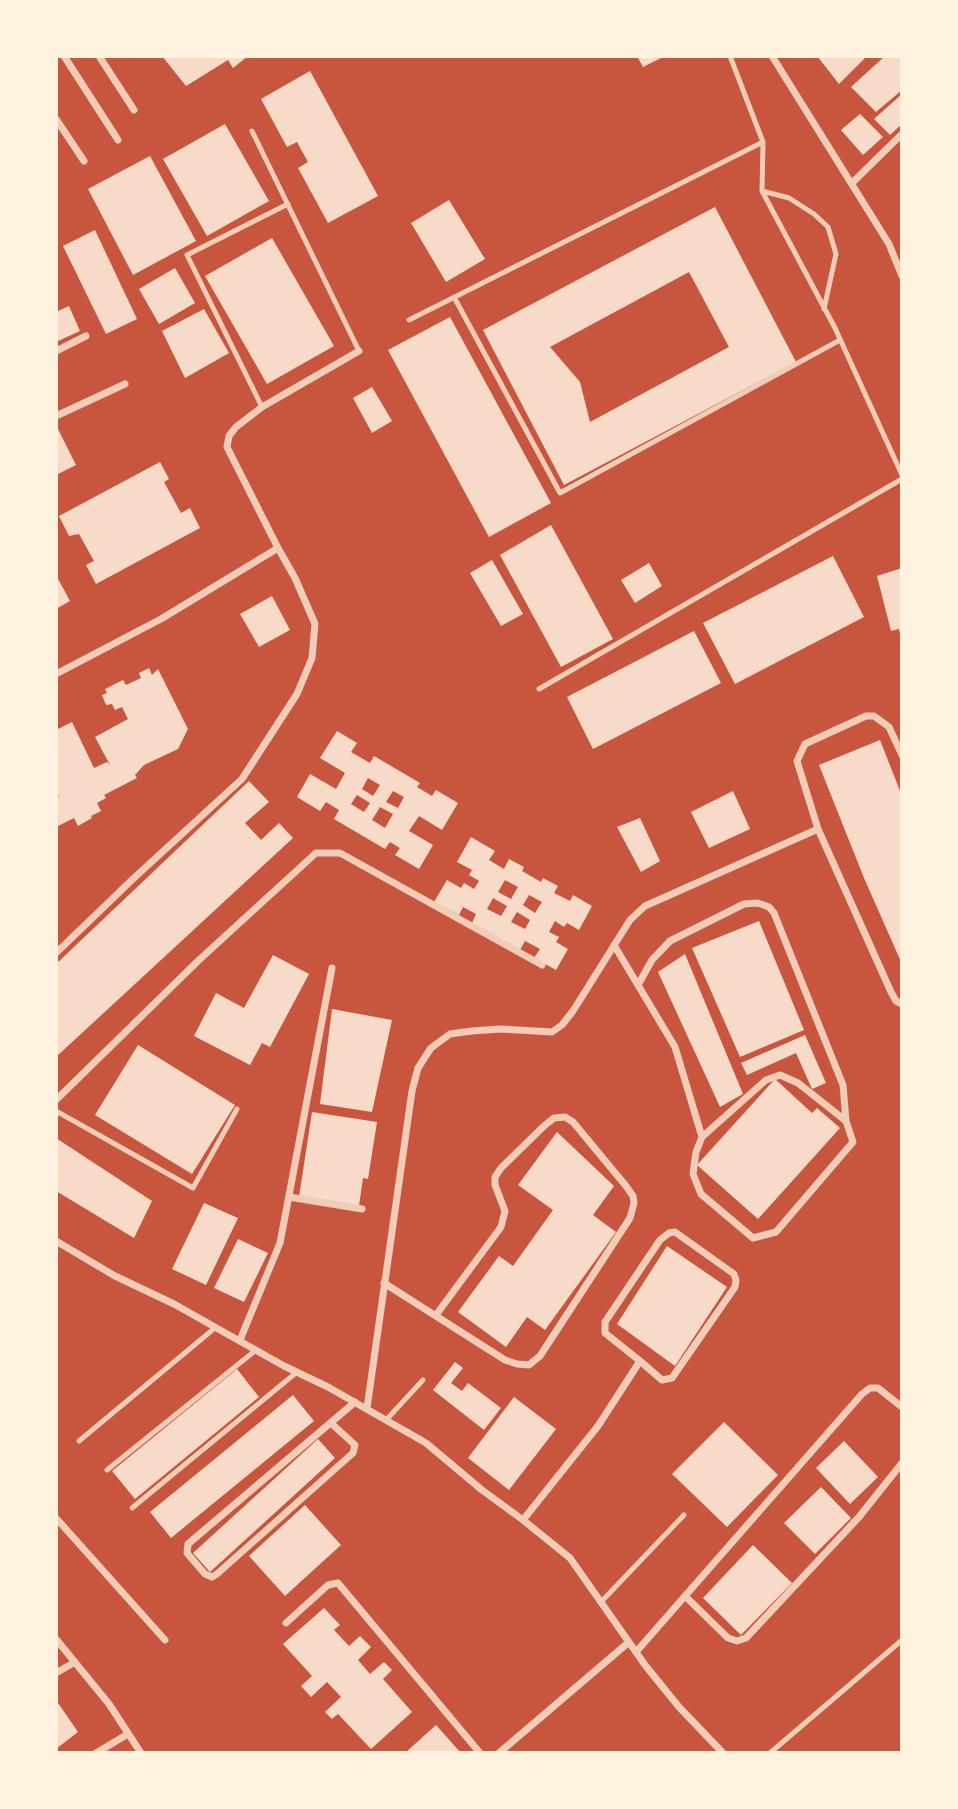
<!DOCTYPE html>
<html>
<head>
<meta charset="utf-8">
<style>
  body { margin:0 }
  #map { position:relative; width:958px; height:1809px; overflow:hidden; background:#c8553d; font-family:Overpass,sans-serif }
  canvas { display:block }
  .frame { position:absolute; inset:0; border:58px solid #fff3e0; pointer-events:none }
</style>
</head>
<body>
<div id="map">
<canvas width="958" height="1809"></canvas>
<div class="frame"></div>
</div>
<script>
const c = document.querySelector('canvas').getContext('2d');
c.lineJoin = 'round';
function fill(path, color) {
  c.fillStyle = color;
  c.fill(path, 'evenodd');
}
function shape(rows) {
  const path = new Path2D();
  for (const r of rows) {
    path.moveTo(r[0], r[1]);
    for (let i = 2; i < r.length; i += 2) path.lineTo(r[i], r[i + 1]);
  }
  return path;
}
function strokePath(path, color, width, dash) {
  c.strokeStyle = color;
  c.lineWidth = width;
  c.lineCap = dash ? 'butt' : 'round';
  c.setLineDash(dash || []);
  c.stroke(path);
}
fill(shape([
  [162,56,248,56,233,68,228,60,186,86],
  [637,56,665,56,643,67],
  [817,56,867,56,839,84],
  [885,56,902,56,902,90,876,112,851,87],
  [310,71,378,196,328,223,298,168,308,162,297,142,287,147,261,99],
  [902,94,902,124,890,135,874,119],
  [860,114,883,137,863,155,841,130],
  [225,124,269,201,207,236,163,159],
  [150,156,196,241,133,275,88,189],
  [449,200,485,259,446,282,411,223],
  [715,207,796,362,564,485,483,330],
  [689,272,729,347,590,422,580,382,550,347],
  [95,230,137,319,106,334,63,246],
  [272,238,334,346,267,384,205,276],
  [175,268,195,303,159,324,139,289],
  [69,306,80,331,56,342,56,312],
  [204,309,229,353,185,378,162,331],
  [450,317,551,503,489,537,388,350],
  [372,387,392,421,372,433,353,398],
  [58,429,76,465,56,475,56,430],
  [160,462,169,479,164,482,181,513,190,508,200,528,96,584,86,565,94,561,79,534,69,536,59,516],
  [551,525,613,639,561,667,500,555],
  [833,556,864,617,735,684,703,623],
  [492,560,523,614,501,626,470,573],
  [649,563,662,586,635,603,621,580],
  [902,568,902,638,901,638,899,629,891,631,877,576],
  [56,575,70,601,56,609],
  [272,596,290,630,259,647,240,614],
  [694,631,721,683,593,749,567,697],
  [149,668,152,675,158,669,188,729,178,749,144,765,135,775,137,778,104,795,106,798,97,803,101,811,91,816,92,818,78,826,74,818,56,827,56,798,59,797,56,791,56,730,72,722,94,768,107,762,110,765,95,737,128,719,122,707,115,710,112,704,106,705,102,695,107,693,105,689,123,680,126,685,141,678,139,673],
  [337,731,357,743,351,752,370,763,374,756,420,783,417,787,432,796,436,790,458,803,442,830,419,816,409,831,433,845,419,869,395,855,400,848,390,842,385,849,334,819,339,810,326,802,320,811,297,797,310,774,336,789,345,773,320,758],
  [368,778,380,785,373,796,362,789],
  [393,791,404,797,398,808,386,802],
  [357,795,370,803,364,812,351,804],
  [380,807,393,814,385,828,372,820],
  [880,740,902,796,902,964,864,878,819,765],
  [249,781,269,802,245,823,261,840,279,823,293,838,56,1057,56,964],
  [733,791,750,829,709,848,691,812],
  [640,818,660,861,641,872,617,827],
  [471,837,495,851,489,860,504,869,509,859,524,867,522,871,541,882,543,878,558,886,554,893,570,901,573,895,592,906,579,930,567,923,564,927,555,921,549,932,559,937,556,942,568,949,556,970,534,958,540,949,525,941,520,950,472,923,476,914,463,907,459,915,434,902,447,880,461,888,464,883,474,889,479,881,469,875,472,870,457,862],
  [505,880,518,887,511,899,498,892],
  [529,895,542,902,535,913,523,905],
  [493,898,507,906,501,916,487,909],
  [517,912,530,920,525,929,511,922],
  [759,921,804,1030,740,1057,692,948],
  [685,954,743,1094,720,1107,658,972],
  [273,955,309,974,270,1047,262,1043,250,1065,194,1036,216,993,244,1008],
  [332,1009,392,1020,372,1112,320,1104],
  [805,1035,826,1083,812,1089,796,1053,747,1075,741,1063],
  [138,1045,235,1105,192,1174,95,1115],
  [775,1079,812,1113,817,1108,840,1128,758,1219,697,1165],
  [312,1112,377,1122,368,1179,363,1178,359,1206,299,1197],
  [557,1132,614,1186,593,1215,616,1232,545,1330,527,1317,506,1347,458,1312,499,1256,513,1266,553,1210,518,1185],
  [56,1138,152,1201,134,1238,56,1191],
  [204,1203,238,1218,206,1285,172,1269],
  [238,1239,268,1253,244,1302,214,1288],
  [667,1246,727,1287,675,1366,617,1324],
  [455,1362,463,1368,451,1383,462,1391,468,1383,501,1408,484,1430,433,1390],
  [237,1369,259,1397,135,1499,112,1471],
  [293,1395,314,1421,171,1538,150,1512],
  [514,1397,556,1429,509,1490,468,1458],
  [724,1422,778,1475,727,1527,672,1474],
  [318,1439,335,1458,210,1572,193,1553],
  [844,1441,878,1477,850,1504,816,1468],
  [821,1487,851,1518,815,1554,784,1523],
  [305,1505,341,1545,285,1596,249,1556],
  [753,1545,792,1583,741,1635,703,1598],
  [324,1608,340,1625,334,1630,349,1646,360,1636,371,1647,358,1660,370,1674,384,1662,392,1670,383,1679,412,1712,371,1749,338,1714,332,1719,325,1712,341,1697,327,1682,311,1697,301,1686,312,1676,283,1644],
  [56,1700,78,1732,56,1749],
  [436,1725,461,1753,405,1753]
]), '#f7dbc8');
strokePath(shape([
  [252,131,359,351],
  [763,142,762,191,835,328,902,475],
  [762,191,789,198,814,214,828,227,836,254,824,309],
  [454,297,560,493,840,340],
  [409,320,763,142,730,56],
  [262,407,187,255,288,204],
  [539,689,902,479],
  [56,1111,193,1188,237,1109],
  [387,1419,423,1380],
  [79,1441,216,1327],
  [107,1470,256,1350],
  [132,1508,297,1372],
  [601,1602,684,1515],
  [770,1753,902,1640]
]), '#f1ccb7', 5);
strokePath(shape([
  [64,56,118,140],
  [99,56,134,110],
  [772,56,889,244,902,276],
  [56,119,84,161],
  [852,183,902,134],
  [56,351,86,336],
  [56,416,125,384],
  [56,674,161,619,278,548,227,447,229,436,236,427,262,407,359,351],
  [902,755,889,727,874,716,866,716,805,744,797,761,818,829,891,992,896,1001,902,1004],
  [614,945,675,1047,702,1137,696,1152,693,1174,701,1194,753,1238,776,1232,853,1142,846,1121,798,1083,780,1075,766,1080,702,1137],
  [56,953,134,878,242,779,297,694,312,658,315,624,295,578,278,548],
  [638,985,652,960,670,941,744,904,758,903,769,907,774,913,843,1085,846,1121],
  [56,1100,199,960,316,853,340,853,542,965],
  [289,1197,362,1209],
  [56,1241,115,1276,174,1304,284,1366,328,1387,426,1443,482,1490,523,1520,570,1558,645,1665,679,1707,723,1753],
  [384,1283,505,1360,517,1364,529,1365,540,1356,630,1218,634,1203,633,1196,626,1186,573,1122,565,1117,554,1118,544,1126,501,1168,495,1177,495,1185,505,1211,501,1227,436,1315],
  [240,1340,280,1243,332,968],
  [367,1408,412,1091,418,1068,431,1048,450,1034,472,1031,501,1029,552,1032,562,1025,573,1011,630,920,645,906,818,829],
  [331,1423,355,1445,353,1453,217,1574,212,1577,205,1574,187,1553,188,1544,355,1402],
  [56,1518,165,1640],
  [523,1520,598,1426,640,1361,662,1380,672,1378,735,1287,736,1280,734,1274,675,1232,669,1233,660,1240,605,1322,605,1333,640,1361],
  [685,1596,728,1638,737,1641,746,1638,859,1517,902,1463],
  [286,1623,328,1585,338,1583,480,1753],
  [56,1639,109,1704,141,1753],
  [636,1652,862,1394,870,1388,878,1388,902,1407],
  [56,1673,75,1662],
  [96,1753,128,1734],
  [499,1753,629,1642]
]), '#f1ccb7', 7);
</script>
</body>
</html>
